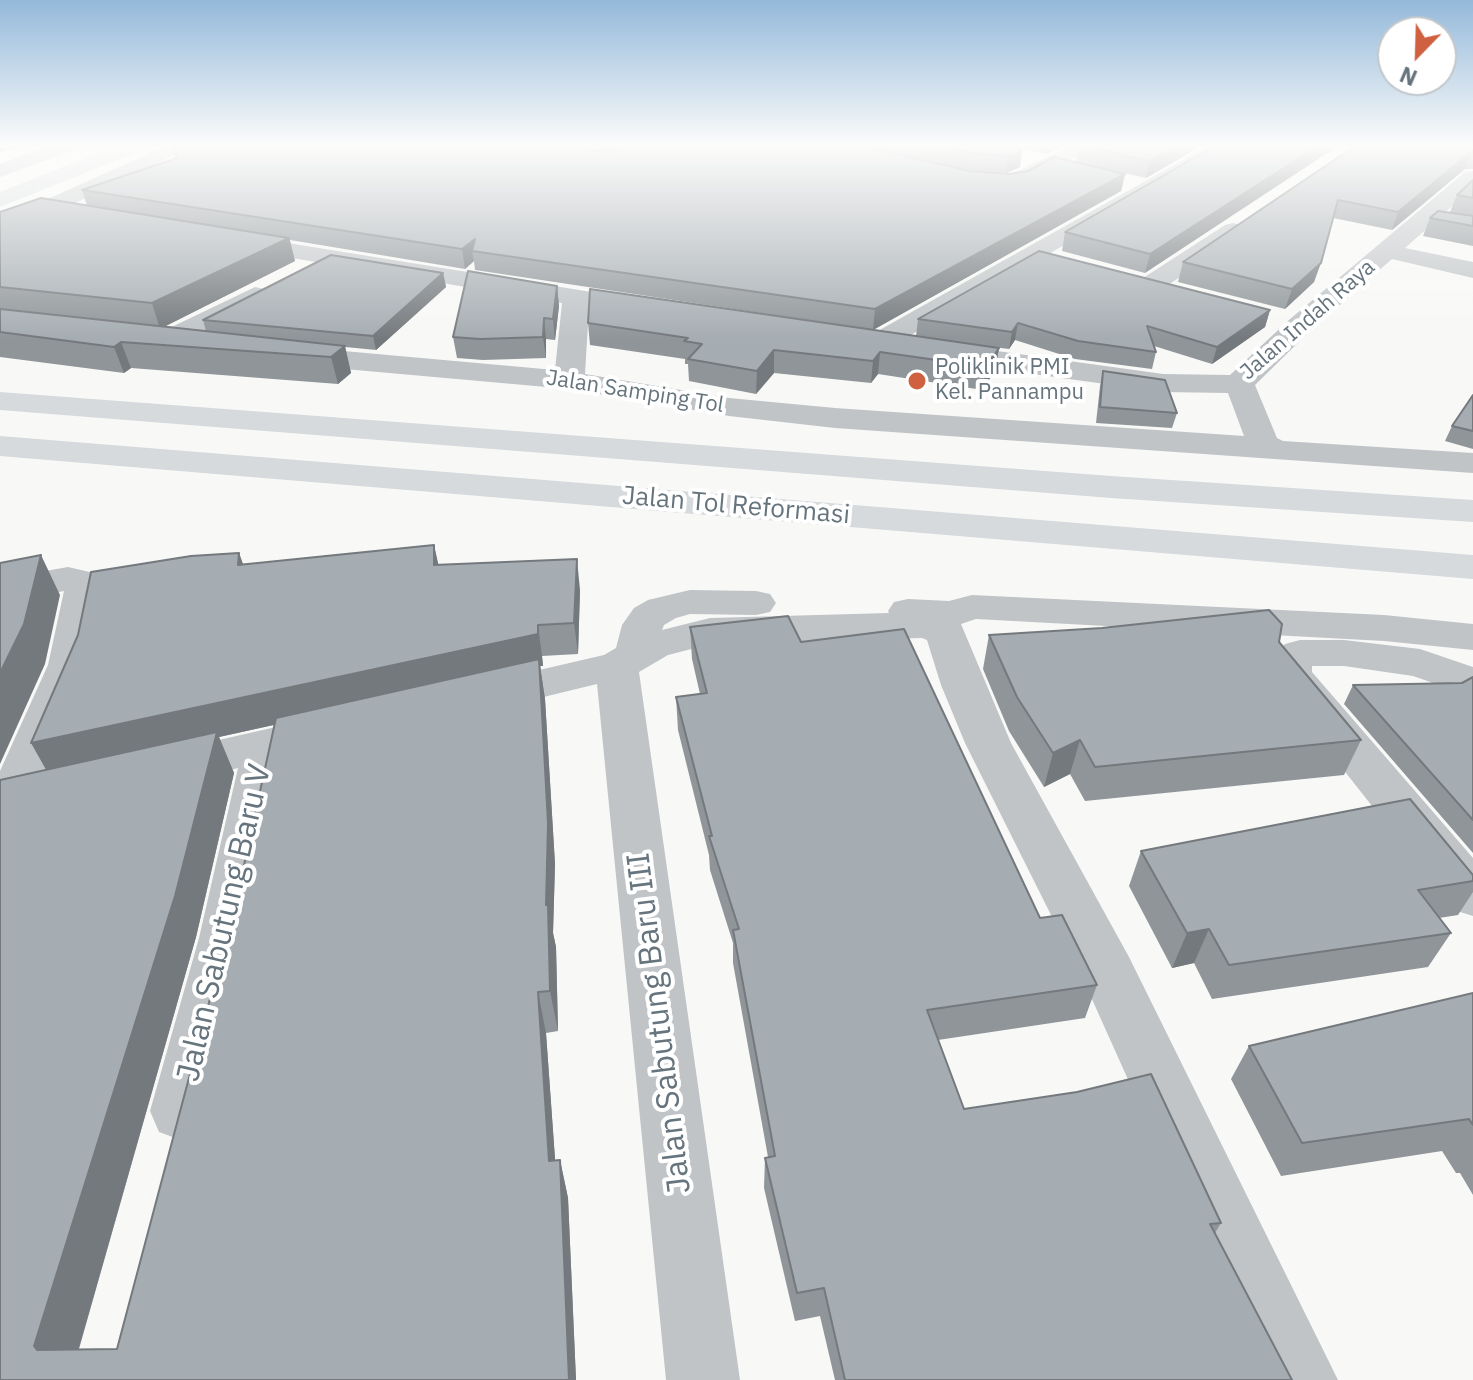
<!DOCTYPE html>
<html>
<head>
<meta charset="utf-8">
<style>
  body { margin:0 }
  #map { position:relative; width:1473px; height:1380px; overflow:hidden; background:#f8f8f6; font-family:"IBM Plex Sans",sans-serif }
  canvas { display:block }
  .north { position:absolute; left:1377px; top:16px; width:80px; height:80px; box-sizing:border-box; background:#fff; border:2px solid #c2c7cb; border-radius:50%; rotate:203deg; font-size:22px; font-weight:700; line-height:32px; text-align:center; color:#66747d }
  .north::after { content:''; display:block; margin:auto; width:28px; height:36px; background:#cf6040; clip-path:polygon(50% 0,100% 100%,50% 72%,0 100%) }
</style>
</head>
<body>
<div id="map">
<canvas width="1473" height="1380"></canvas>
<div class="north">N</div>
</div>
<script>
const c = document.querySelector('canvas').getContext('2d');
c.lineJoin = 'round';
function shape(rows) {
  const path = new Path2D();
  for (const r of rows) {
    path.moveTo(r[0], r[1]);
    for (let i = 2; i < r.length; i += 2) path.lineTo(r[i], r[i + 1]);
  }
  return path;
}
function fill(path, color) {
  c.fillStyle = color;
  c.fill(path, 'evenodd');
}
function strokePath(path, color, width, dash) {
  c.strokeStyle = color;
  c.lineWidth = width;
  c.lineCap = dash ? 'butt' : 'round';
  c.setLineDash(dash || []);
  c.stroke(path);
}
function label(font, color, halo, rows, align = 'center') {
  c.font = font + ' "IBM Plex Sans",sans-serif';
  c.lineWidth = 8;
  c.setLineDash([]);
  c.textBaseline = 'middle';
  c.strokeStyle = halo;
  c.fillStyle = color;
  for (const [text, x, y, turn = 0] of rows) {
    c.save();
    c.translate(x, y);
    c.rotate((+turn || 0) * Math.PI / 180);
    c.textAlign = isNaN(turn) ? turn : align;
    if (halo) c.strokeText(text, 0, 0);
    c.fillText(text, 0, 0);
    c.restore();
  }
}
fill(shape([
  [48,146,77,146,74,150,0,177,0,164,48,146],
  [166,146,193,146,67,207,101,213,105,218,101,223,93,225,50,218,42,216,39,211,41,202,166,146],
  [1070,146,1096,146,1024,185,1005,188,994,182,997,177,1010,175,1070,146],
  [1208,146,1233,146,887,349,877,352,867,349,863,343,867,337,1208,146],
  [1473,171,1473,188,1405,248,1473,262,1473,278,1392,259,1310,331,1255,385,1277,438,1283,441,1473,453,1473,473,835,428,729,416,569,389,288,364,278,361,273,355,278,349,288,346,555,370,562,303,232,248,223,246,220,241,223,236,232,234,660,303,664,309,660,315,650,317,589,307,585,374,729,398,835,408,1244,436,1228,393,1163,392,939,361,929,358,924,352,929,346,939,343,1163,374,1230,375,1290,319,1465,172,1473,171],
  [1233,223,1241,225,1245,230,1241,235,1161,290,1143,290,1139,284,1143,278,1225,225,1233,223],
  [255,287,264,289,268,295,264,301,175,347,165,350,155,347,151,341,155,335,255,287],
  [68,567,94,573,105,587,90,665,34,805,26,818,9,823,0,820,0,771,48,665,64,591,0,603,0,579,68,567],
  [690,590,756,591,770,594,776,603,770,612,756,615,690,614,676,618,664,625,662,630,710,618,889,613,888,611,894,602,908,599,949,601,972,595,1384,615,1473,624,1473,650,1384,641,976,619,961,624,1011,743,1129,957,1338,1380,1263,1380,1082,977,965,743,941,685,927,640,922,638,711,644,668,655,639,672,740,1380,666,1380,597,684,486,711,470,706,464,696,470,686,604,655,616,648,622,625,634,608,648,600,690,590],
  [1300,640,1344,640,1420,649,1473,667,1473,697,1413,676,1344,666,1312,666,1312,672,1473,858,1473,916,1454,910,1268,674,1270,661,1276,651,1285,644,1300,640],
  [329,715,345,720,352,731,345,742,288,756,253,938,212,1111,203,1132,181,1140,159,1132,150,1111,199,938,238,768,170,785,153,780,146,768,153,756,170,751,329,715]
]), '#c0c4c7');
fill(shape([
  [116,146,145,146,142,150,0,207,0,192,116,146]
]), '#d6dadd');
fill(shape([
  [0,392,1111,476,1473,500,1473,522,1111,498,0,410,0,392],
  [0,436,1473,555,1473,579,0,456,0,436]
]), '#d6dadd');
fill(shape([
  [564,146,620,146,610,151],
  [853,146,1006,146,1022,150,1020,167,1006,173,968,170,887,151],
  [1013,146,1063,146,1046,154],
  [1079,146,1201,146,1146,178,1076,162],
  [1215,146,1145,273,1062,251,1065,232],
  [1473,146,1473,169,1465,169,1392,230,1333,218,1314,282,1285,309,1178,282,1183,262],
  [610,152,1009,174,1125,174,1121,191,873,330,475,270,474,261,465,269,290,240,295,261,165,326,206,331,203,320,443,273,446,287,376,350,345,347,351,373,338,384,131,368,124,373,0,357,0,212,87,206,82,190],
  [1473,180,1473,246,1423,236,1430,218,1450,212,1457,195],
  [557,286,559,306,555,340,546,339,546,358,483,360,457,358,453,337],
  [1270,310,1265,327,1212,364,1154,346,1156,352,1152,369,1075,359,1015,340,1009,349,985,346,999,348,995,370,983,390,878,374,871,383,774,373,756,394,689,381,688,364,685,364,685,359,590,345,588,323,916,336,918,319],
  [1103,371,1177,413,1172,428,1096,423,1100,386],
  [1473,395,1473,449,1445,441,1452,426],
  [434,545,438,565,580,590,578,654,542,656,543,666,540,666,545,699,555,864,553,933,556,947,558,1031,546,1033,555,1160,560,1160,568,1198,576,1380,0,1380,46,769,239,553,243,565],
  [274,725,237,897,117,1349,79,1349,196,937,234,773,219,737],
  [690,627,801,642,1097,985,1085,1018,938,1040,964,1109,1221,1223,1215,1233,1292,1380,835,1380,820,1316,795,1321,764,1188,765,1158,768,1157,733,963,733,943,710,870,709,855,678,730,676,697,700,694,692,659],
  [989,635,1279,642,1361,740,1344,775,1085,801,1070,774,1044,787,1009,731,983,669],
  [1473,677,1473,853,1344,704,1353,685,1462,683],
  [1141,851,1473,875,1473,892,1458,915,1439,918,1451,933,1428,967,1212,999,1194,963,1172,968,1129,886],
  [1473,993,1473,1195,1460,1173,1456,1173,1442,1151,1281,1176,1231,1079,1249,1046]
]), '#8f9599');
fill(shape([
  [0,146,22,146,0,152],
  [610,146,620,146,610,151],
  [1047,146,1063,146,1046,154],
  [1176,146,1201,146,1146,178,1149,161],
  [1318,146,1338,146,1145,273,1150,254],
  [1022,150,1020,167,1006,173,1008,156],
  [1471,152,1465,169,1392,230,1398,212],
  [1125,174,1121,191,873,330,875,309],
  [289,238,295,261,160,329,152,303],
  [475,239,472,251,474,261,465,269,462,249],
  [1321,263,1314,282,1285,309,1292,289],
  [443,273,446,287,376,350,373,336],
  [557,286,559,306,555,340,553,319],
  [1270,310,1265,327,1212,364,1217,347],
  [544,318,546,339,546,358,543,337],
  [1018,323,1015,340,1009,349,1012,332],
  [121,342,131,368,124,373,114,347],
  [345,346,351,373,338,384,331,357],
  [999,348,995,370,983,390,986,367],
  [774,350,774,373,756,394,757,371],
  [880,352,878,374,871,383,873,361],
  [434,545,441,576,434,565],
  [239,553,250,583,238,565],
  [41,555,60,595,45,664,0,764,0,673],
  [577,559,580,590,578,654,574,623],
  [538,625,542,656,543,666,540,666,545,699,555,864,553,933,556,947,558,1031,550,991,546,905,539,666,219,737,234,773,196,937,70,1379,34,1346,49,775,31,743],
  [1080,740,1070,774,1044,787,1053,753],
  [1209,929,1194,963,1172,968,1187,933],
  [538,992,546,1033,558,1200,549,1161],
  [560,1160,568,1198,576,1380,569,1380]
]), '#74797d');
const building = shape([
  [173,146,544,146,610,152,633,146,841,146,887,152,970,171,1009,174,1028,171,1054,157,1125,174,875,309,472,251,475,239,462,249,82,190,177,158,173,146],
  [939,146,1006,146,1022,150,1008,156,971,153,939,146],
  [1083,146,1176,146,1149,161,1083,146],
  [1215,146,1318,146,1150,254,1065,232,1215,146],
  [1355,146,1473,146,1473,152,1471,152,1398,212,1338,200,1321,263,1292,289,1183,262,1355,146],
  [1473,180,1473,198,1457,195,1473,180],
  [41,198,289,238,152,303,0,287,0,212,41,198],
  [1438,211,1473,216,1473,226,1430,218,1438,211],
  [1039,251,1270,310,1217,347,1147,326,1156,352,1078,341,1018,323,1012,332,918,319,1039,251],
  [331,255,443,273,373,336,203,320,331,255],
  [468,271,557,286,553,319,544,318,543,337,480,339,453,337,468,271],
  [590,289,999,348,986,367,880,352,873,361,774,350,757,371,688,359,702,344,684,341,688,338,588,323,590,289],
  [0,309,345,346,331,357,121,342,114,347,0,332,0,309],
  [1103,371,1165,380,1177,413,1100,407,1103,371],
  [1473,395,1473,431,1452,426,1473,395],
  [434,545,434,565,577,559,574,623,538,625,538,634,31,743,78,635,91,572,191,556,239,553,238,565,434,545],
  [41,555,24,624,0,673,0,563,41,555],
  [1269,610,1282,624,1279,642,1361,740,1095,767,1080,740,1053,753,1017,697,989,635,1102,628,1269,610],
  [788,616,801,642,904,629,1040,918,1062,915,1097,985,927,1010,964,1109,1077,1092,1151,1074,1221,1223,1210,1224,1292,1380,845,1380,824,1288,797,1293,765,1158,775,1156,733,930,739,929,709,836,712,836,676,697,707,693,690,627,788,616],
  [539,659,548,823,546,905,548,905,550,991,538,992,549,1161,560,1160,569,1380,0,1380,0,780,217,732,175,896,34,1346,37,1350,117,1349,237,897,276,718,539,659],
  [1473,677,1473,820,1353,685,1462,683,1473,677],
  [1410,799,1473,875,1473,881,1418,890,1451,933,1229,965,1209,929,1187,933,1141,851,1410,799],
  [1473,993,1473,1125,1469,1119,1302,1143,1249,1046,1473,993]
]);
fill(building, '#a6adb2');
strokePath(building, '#74797d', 2);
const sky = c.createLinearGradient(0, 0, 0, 339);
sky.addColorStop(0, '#94b9da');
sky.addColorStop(0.43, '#fcfcfb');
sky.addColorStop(1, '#fcfcfb00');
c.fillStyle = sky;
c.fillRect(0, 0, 1473, 339);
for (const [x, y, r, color] of [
  [917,381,10,"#cf6040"]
]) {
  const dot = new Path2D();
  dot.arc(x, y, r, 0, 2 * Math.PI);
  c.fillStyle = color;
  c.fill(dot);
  strokePath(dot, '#fff', 3);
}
label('22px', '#66747d', '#fff', [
  ["Jalan Indah Raya",1308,320,-41],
  ["Jalan Samping Tol",635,392,9]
]);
label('22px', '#66747d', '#fff', [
  ["Poliklinik PMI",935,368],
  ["Kel. Pannampu",935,393]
], 'left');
label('26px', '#66747d', '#fff', [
  ["Jalan Tol Reformasi",736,506,5]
]);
label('32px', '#66747d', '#fff', [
  ["Jalan Sabutung Baru V",225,923,-77],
  ["Jalan Sabutung Baru III",660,1023,-97]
]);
</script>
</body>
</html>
